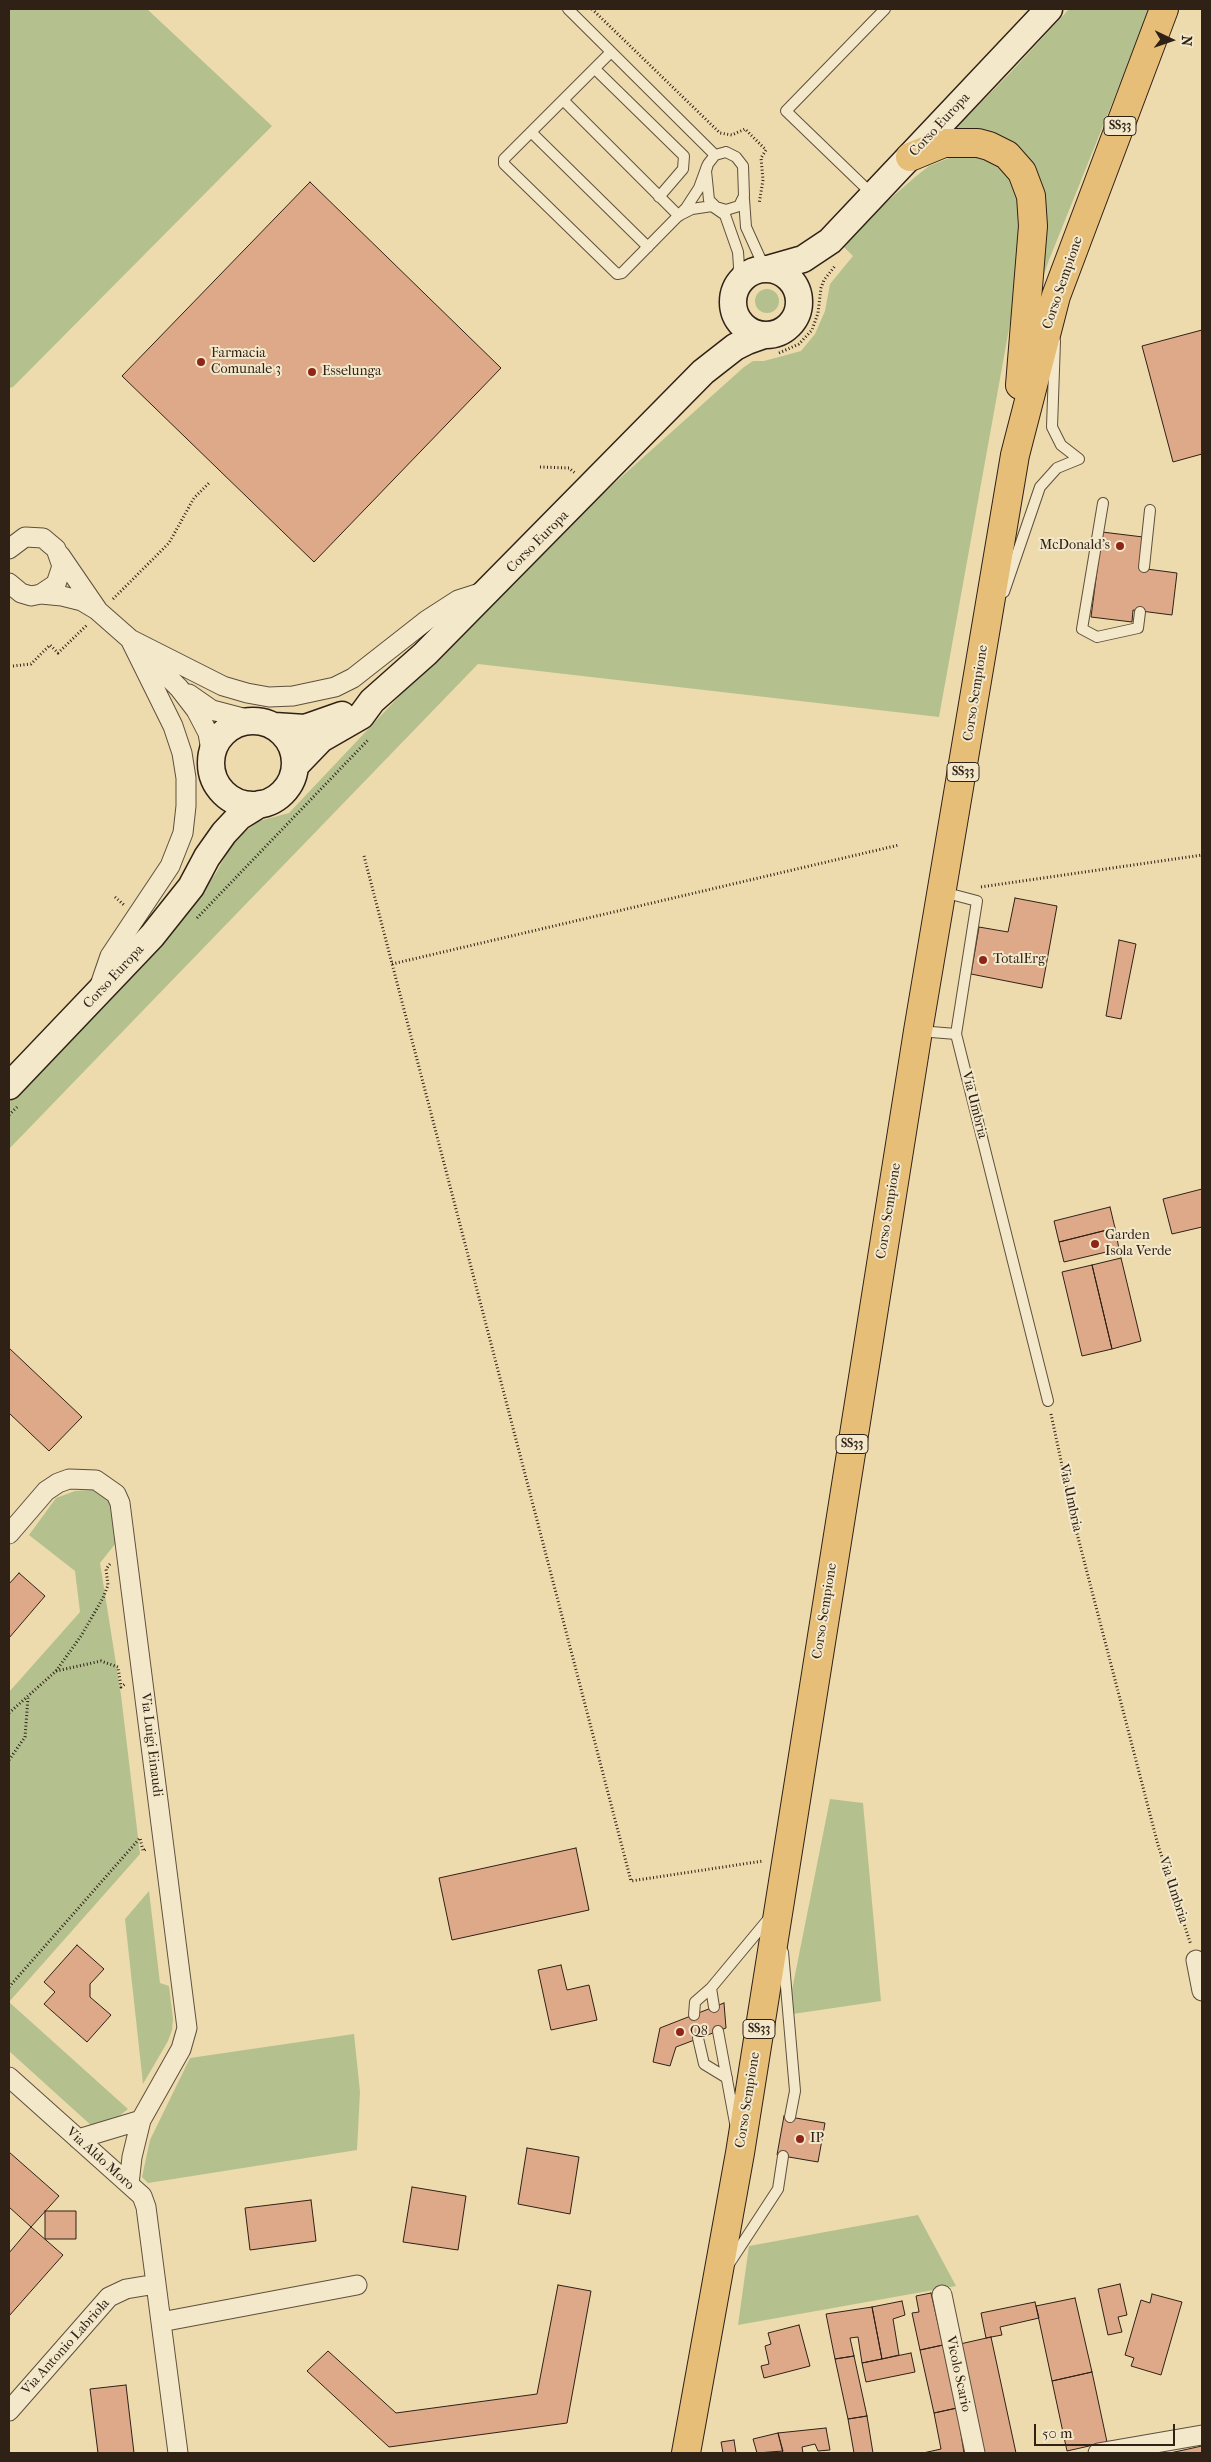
<!DOCTYPE html>
<html>
<head>
<meta charset="utf-8">
<style>
  body { margin:0 }
  #map { position:relative; width:1211px; height:2462px; overflow:hidden; background:#eddbae; font-family:"IM FELL French Canon",serif }
  canvas { display:block }
  .frame { position:absolute; inset:0; border:10px solid #302117; pointer-events:none }
  .north { position:absolute; left:1146px; top:15px; width:50px; height:50px; -webkit-text-stroke:4px #f3e8ca; paint-order:stroke; rotate:93deg; font-size:14px; font-weight:700; line-height:20px; text-align:center; color:#302117 }
  .north::after { content:''; display:block; margin:auto; width:18px; height:22px; background:#302117; clip-path:polygon(50% 0,100% 100%,50% 72%,0 100%) }
  .scale { position:absolute; left:1034px; top:2424px; width:141px; height:22px; box-sizing:border-box; border:2px solid #302117; border-top:0; padding-left:6px; font-size:15px; line-height:18px; white-space:nowrap; color:#302117; -webkit-text-stroke:4px #f3e8ca; paint-order:stroke }
</style>
</head>
<body>
<div id="map">
<canvas width="1211" height="2462"></canvas>
<div class="frame"></div>
<div class="north">N</div>
<div class="scale">50 m</div>
</div>
<script>
const c = document.querySelector('canvas').getContext('2d');
c.lineJoin = 'round';
function fill(path, color) {
  c.fillStyle = color;
  c.fill(path, 'evenodd');
}
function shape(rows) {
  const path = new Path2D();
  for (const r of rows) {
    if (r.length === 3) {
      path.moveTo(r[0] + r[2], r[1]);
      path.arc(r[0], r[1], r[2], 0, 2 * Math.PI);
      continue;
    }
    path.moveTo(r[0], r[1]);
    for (let i = 2; i < r.length; i += 2) path.lineTo(r[i], r[i + 1]);
  }
  return path;
}
function strokePath(path, color, width, dash) {
  c.strokeStyle = color;
  c.lineWidth = width;
  c.lineCap = dash ? 'butt' : 'round';
  c.setLineDash(dash || []);
  c.stroke(path);
}
function label(font, color, halo, rows, align = 'center') {
  c.font = font + ' "IM FELL French Canon",serif';
  c.lineWidth = 4;
  c.setLineDash([]);
  c.textBaseline = 'middle';
  c.strokeStyle = halo;
  c.fillStyle = color;
  for (const [text, x, y, turn = 0] of rows) {
    c.save();
    c.translate(x, y);
    c.rotate((+turn || 0) * Math.PI / 180);
    c.textAlign = isNaN(turn) ? turn : align;
    if (halo) c.strokeText(text, 0, 0);
    c.fillText(text, 0, 0);
    c.restore();
  }
}
fill(shape([
  [9,9,147,9,272,126,13,387,9,388],
  [1069,9,1150,9,1049,260,1028,322,1018,157,947,137,1010,73],
  [959,154,975,155,1002,167,1016,181,1025,240,939,717,478,664,9,1149,9,1102,158,948,186,914,216,873,234,840,259,821,289,813,406,689,599,497,744,367,753,361,764,361,801,351,815,334,825,311,830,284,853,256,844,247,874,213,915,177,929,166],
  [767,301,12],
  [92,1490,109,1499,116,1543,100,1563,121,1695,140,1854,9,2002,128,2109,118,2117,93,2127,9,2051,9,1692,80,1612,75,1571,29,1535,56,1498,75,1491],
  [830,1799,863,1803,881,2001,793,2014,791,1995],
  [149,1891,160,1983,169,1986,173,2019,172,2030,168,2041,143,2084,125,1919],
  [354,2034,360,2092,357,2150,148,2183,142,2177,150,2140,190,2058],
  [918,2215,956,2286,738,2325,749,2246]
]), '#b4c18e');
const building = shape([
  [310,182,501,368,314,562,122,376,310,182],
  [1202,330,1202,454,1173,462,1142,346,1202,330],
  [1102,532,1143,537,1139,568,1177,573,1172,615,1133,610,1132,622,1091,617,1102,532],
  [1015,898,1057,906,1042,988,971,974,979,927,1008,932,1015,898],
  [1119,940,1136,944,1121,1019,1106,1016,1119,940],
  [1202,1189,1202,1227,1172,1234,1163,1199,1202,1189],
  [1110,1207,1115,1228,1059,1242,1054,1221,1110,1207],
  [1115,1228,1119,1249,1064,1262,1059,1242,1115,1228],
  [1121,1258,1141,1341,1112,1349,1092,1265,1121,1258],
  [1092,1265,1112,1349,1082,1356,1062,1272,1092,1265],
  [9,1348,82,1417,49,1451,9,1413,9,1348],
  [19,1573,45,1596,9,1638,9,1584,19,1573],
  [576,1848,589,1910,452,1940,439,1878,576,1848],
  [77,1945,104,1969,90,1984,90,1997,111,2015,87,2042,44,2004,55,1992,44,1982,77,1945],
  [561,1965,567,1990,589,1985,597,2020,551,2030,538,1970,561,1965],
  [724,2003,726,2028,676,2047,670,2066,653,2062,660,2028,724,2003],
  [784,2116,825,2123,818,2162,777,2155,784,2116],
  [527,2148,579,2157,570,2214,518,2204,527,2148],
  [9,2152,59,2196,31,2227,9,2207,9,2152],
  [412,2187,466,2196,458,2250,403,2242,412,2187],
  [311,2200,316,2241,250,2250,245,2208,311,2200],
  [45,2211,76,2211,76,2239,45,2239,45,2211],
  [31,2227,63,2255,9,2316,9,2253,31,2227],
  [1120,2284,1127,2315,1118,2317,1122,2332,1108,2335,1098,2289,1120,2284],
  [558,2285,591,2291,567,2423,389,2447,307,2371,328,2351,396,2413,537,2394,558,2285],
  [931,2293,943,2345,920,2350,912,2313,919,2312,916,2296,931,2293],
  [1152,2294,1182,2302,1161,2375,1131,2366,1134,2358,1125,2355,1141,2300,1150,2303,1152,2294],
  [1075,2298,1092,2372,1052,2381,1036,2306,1075,2298],
  [902,2301,905,2315,893,2319,899,2355,882,2359,872,2307,902,2301],
  [1035,2302,1039,2318,1000,2327,1002,2335,986,2338,981,2313,1035,2302],
  [872,2307,882,2359,862,2363,858,2337,850,2338,854,2356,835,2359,826,2314,872,2307],
  [799,2325,810,2366,764,2378,761,2366,769,2364,765,2346,771,2344,768,2333,799,2325],
  [991,2337,1016,2453,983,2453,960,2344,991,2337],
  [943,2345,957,2408,934,2413,920,2350,943,2345],
  [911,2353,915,2372,866,2382,862,2363,911,2353],
  [854,2356,867,2416,848,2419,835,2359,854,2356],
  [1092,2372,1107,2442,1067,2451,1052,2381,1092,2372],
  [126,2385,134,2453,98,2453,90,2389,126,2385],
  [957,2408,964,2453,923,2453,941,2449,934,2413,957,2408],
  [867,2416,873,2453,854,2453,848,2419,867,2416],
  [826,2428,830,2450,818,2451,815,2444,802,2447,803,2453,783,2453,778,2433,826,2428],
  [778,2433,783,2451,757,2453,753,2439,778,2433],
  [734,2440,736,2453,723,2453,721,2442,734,2440],
  [1202,2446,1202,2453,1170,2453,1202,2446]
]);
fill(building, '#dda988');
strokePath(building, '#302117', 1);
const service = shape([
  [568,9,715,155],
  [611,52,504,159,504,164,617,274,622,273,686,208,699,188,707,166],
  [595,69,684,156,683,169,659,197],
  [563,100,679,216],
  [531,132,648,247],
  [726,152,736,157,743,166,744,196,739,206,726,210,716,207,709,200,706,171,708,164,715,155,726,152],
  [872,194,786,111,885,9],
  [744,199,746,227,765,269],
  [682,214,692,209,712,206,725,215,738,252,739,267,736,288],
  [1055,341,1052,427,1061,445,1079,459],
  [1103,503,1082,629,1097,637,1138,628,1140,612],
  [1144,567,1150,510],
  [1004,592,1040,487,1057,468,1079,459],
  [943,892,977,901,956,1034,1048,1401],
  [919,1031,956,1034],
  [783,1952,795,2091,790,2117],
  [714,2007,711,1988,770,1917],
  [694,2015,695,2002,711,1988],
  [718,2031,735,2123],
  [698,2038,704,2064,727,2078],
  [727,2267,778,2189,783,2156]
]);
const minor = shape([
  [9,549,25,537,43,538,56,549,62,566,56,584,41,594,31,596,21,593,9,583],
  [60,555,97,609],
  [41,594,62,596,82,601,97,610,130,639,179,688,196,710,208,733,212,757],
  [130,639,223,686,247,693,269,697,293,696,335,687,353,678,427,620,458,600,486,591],
  [189,694,212,710,254,721],
  [99,988,110,956,170,866,183,833,186,806,186,778,182,753,173,726,130,639],
  [9,1534,46,1491,58,1483,69,1479,96,1480,116,1494,120,1503,187,2028,181,2049,141,2120,132,2157,129,2184],
  [1196,1960,1202,1991],
  [9,2077,142,2196,146,2207,178,2453],
  [78,2139,141,2120],
  [942,2295,975,2453],
  [161,2322,357,2285],
  [9,2411,109,2297,126,2289,156,2284],
  [1098,2453,1202,2435]
]);
const secondary = shape([
  [766,302,33],
  [768,269,803,259,830,241,1049,9],
  [253,763,42],
  [274,726,305,728,342,715],
  [295,766,321,739,361,716,372,701,425,654,703,372,735,347,747,341,764,335],
  [9,1086,152,936,191,887,207,857,224,833,239,817,260,804]
]);
const primary = shape([
  [910,157,944,143,978,143,989,146,1007,155,1022,172,1031,196,1033,226,1020,385],
  [686,2453,740,2153,918,1031,1015,455,1056,296,1164,9]
]);
strokePath(service, '#5f503d', 12);
strokePath(minor, '#5f503d', 21);
strokePath(secondary, '#302117', 29);
strokePath(primary, '#302117', 30);
strokePath(shape([
  [592,9,720,133,732,135,745,129,766,150,761,158,763,180,759,204],
  [779,353,799,344,812,330,818,313,821,288,824,280,835,266],
  [540,467,569,468,575,473],
  [113,599,169,543,194,498,209,483],
  [13,666,31,664,50,645,58,653,87,625],
  [364,856,631,1881,763,1861],
  [981,887,1202,855],
  [115,897,124,905],
  [197,918,368,740],
  [392,964,899,845],
  [9,1115,17,1107],
  [1051,1414,1075,1526,1158,1845,1191,1945],
  [56,1671,101,1661,118,1667,121,1687,125,1684],
  [9,1713,56,1671,81,1636,103,1598,108,1585,106,1569,110,1564],
  [9,1760,25,1737,28,1698],
  [9,1987,140,1838,143,1851,146,1849]
]), '#302117', 3, [1, 2.5]);
strokePath(service, '#f3e8ca', 10);
strokePath(minor, '#f3e8ca', 19);
strokePath(secondary, '#f3e8ca', 26);
strokePath(primary, '#e6be77', 28);
for (const [x, y, r, color] of [
  [201,362,5,"#8f2418"],
  [312,372,5,"#8f2418"],
  [1120,546,5,"#8f2418"],
  [983,960,5,"#8f2418"],
  [1095,1244,5,"#8f2418"],
  [680,2032,5,"#8f2418"],
  [800,2139,5,"#8f2418"]
]) {
  const dot = new Path2D();
  dot.arc(x, y, r, 0, 2 * Math.PI);
  c.fillStyle = color;
  c.fill(dot);
  strokePath(dot, '#f3e8ca', 2);
}
for (const [x, y, w] of [
  [1120,126,32],
  [963,772,32],
  [852,1444,32],
  [759,2029,32]
]) {
  const box = new Path2D();
  box.roundRect(x - w / 2, y - 9.5, w, 19, 4);
  c.fillStyle = '#f3e8ca';
  c.fill(box);
  strokePath(box, '#302117', 1);
}
label('bold 12px', '#302117', null, [
  ["SS33",1120,126],
  ["SS33",963,772],
  ["SS33",852,1444],
  ["SS33",759,2029]
]);
label('14px', '#302117', '#f3e8ca', [
  ["Corso Europa",940,125,-47],
  ["Corso Sempione",1063,283,-71],
  ["Corso Europa",538,542,-45],
  ["Corso Sempione",976,693,-81],
  ["Corso Europa",114,977,-47],
  ["Via Umbria",974,1105,76],
  ["Corso Sempione",889,1211,-81],
  ["Via Umbria",1070,1498,78],
  ["Corso Sempione",825,1611,-81],
  ["Via Luigi Einaudi",151,1745,83],
  ["Via Umbria",1173,1890,72],
  ["Corso Sempione",748,2100,-81],
  ["Via Aldo Moro",100,2159,42],
  ["Via Antonio Labriola",66,2347,-48],
  ["Vicolo Scario",958,2374,78]
]);
label('14px', '#302117', '#f3e8ca', [
  ["Farmacia",211,354],
  ["Comunale 3",211,370],
  ["Esselunga",322,372],
  ["McDonald's",1110,546,"right"],
  ["TotalErg",993,960],
  ["Garden",1105,1236],
  ["Isola Verde",1105,1252],
  ["Q8",690,2032],
  ["IP",810,2139]
], 'left');
</script>
</body>
</html>
